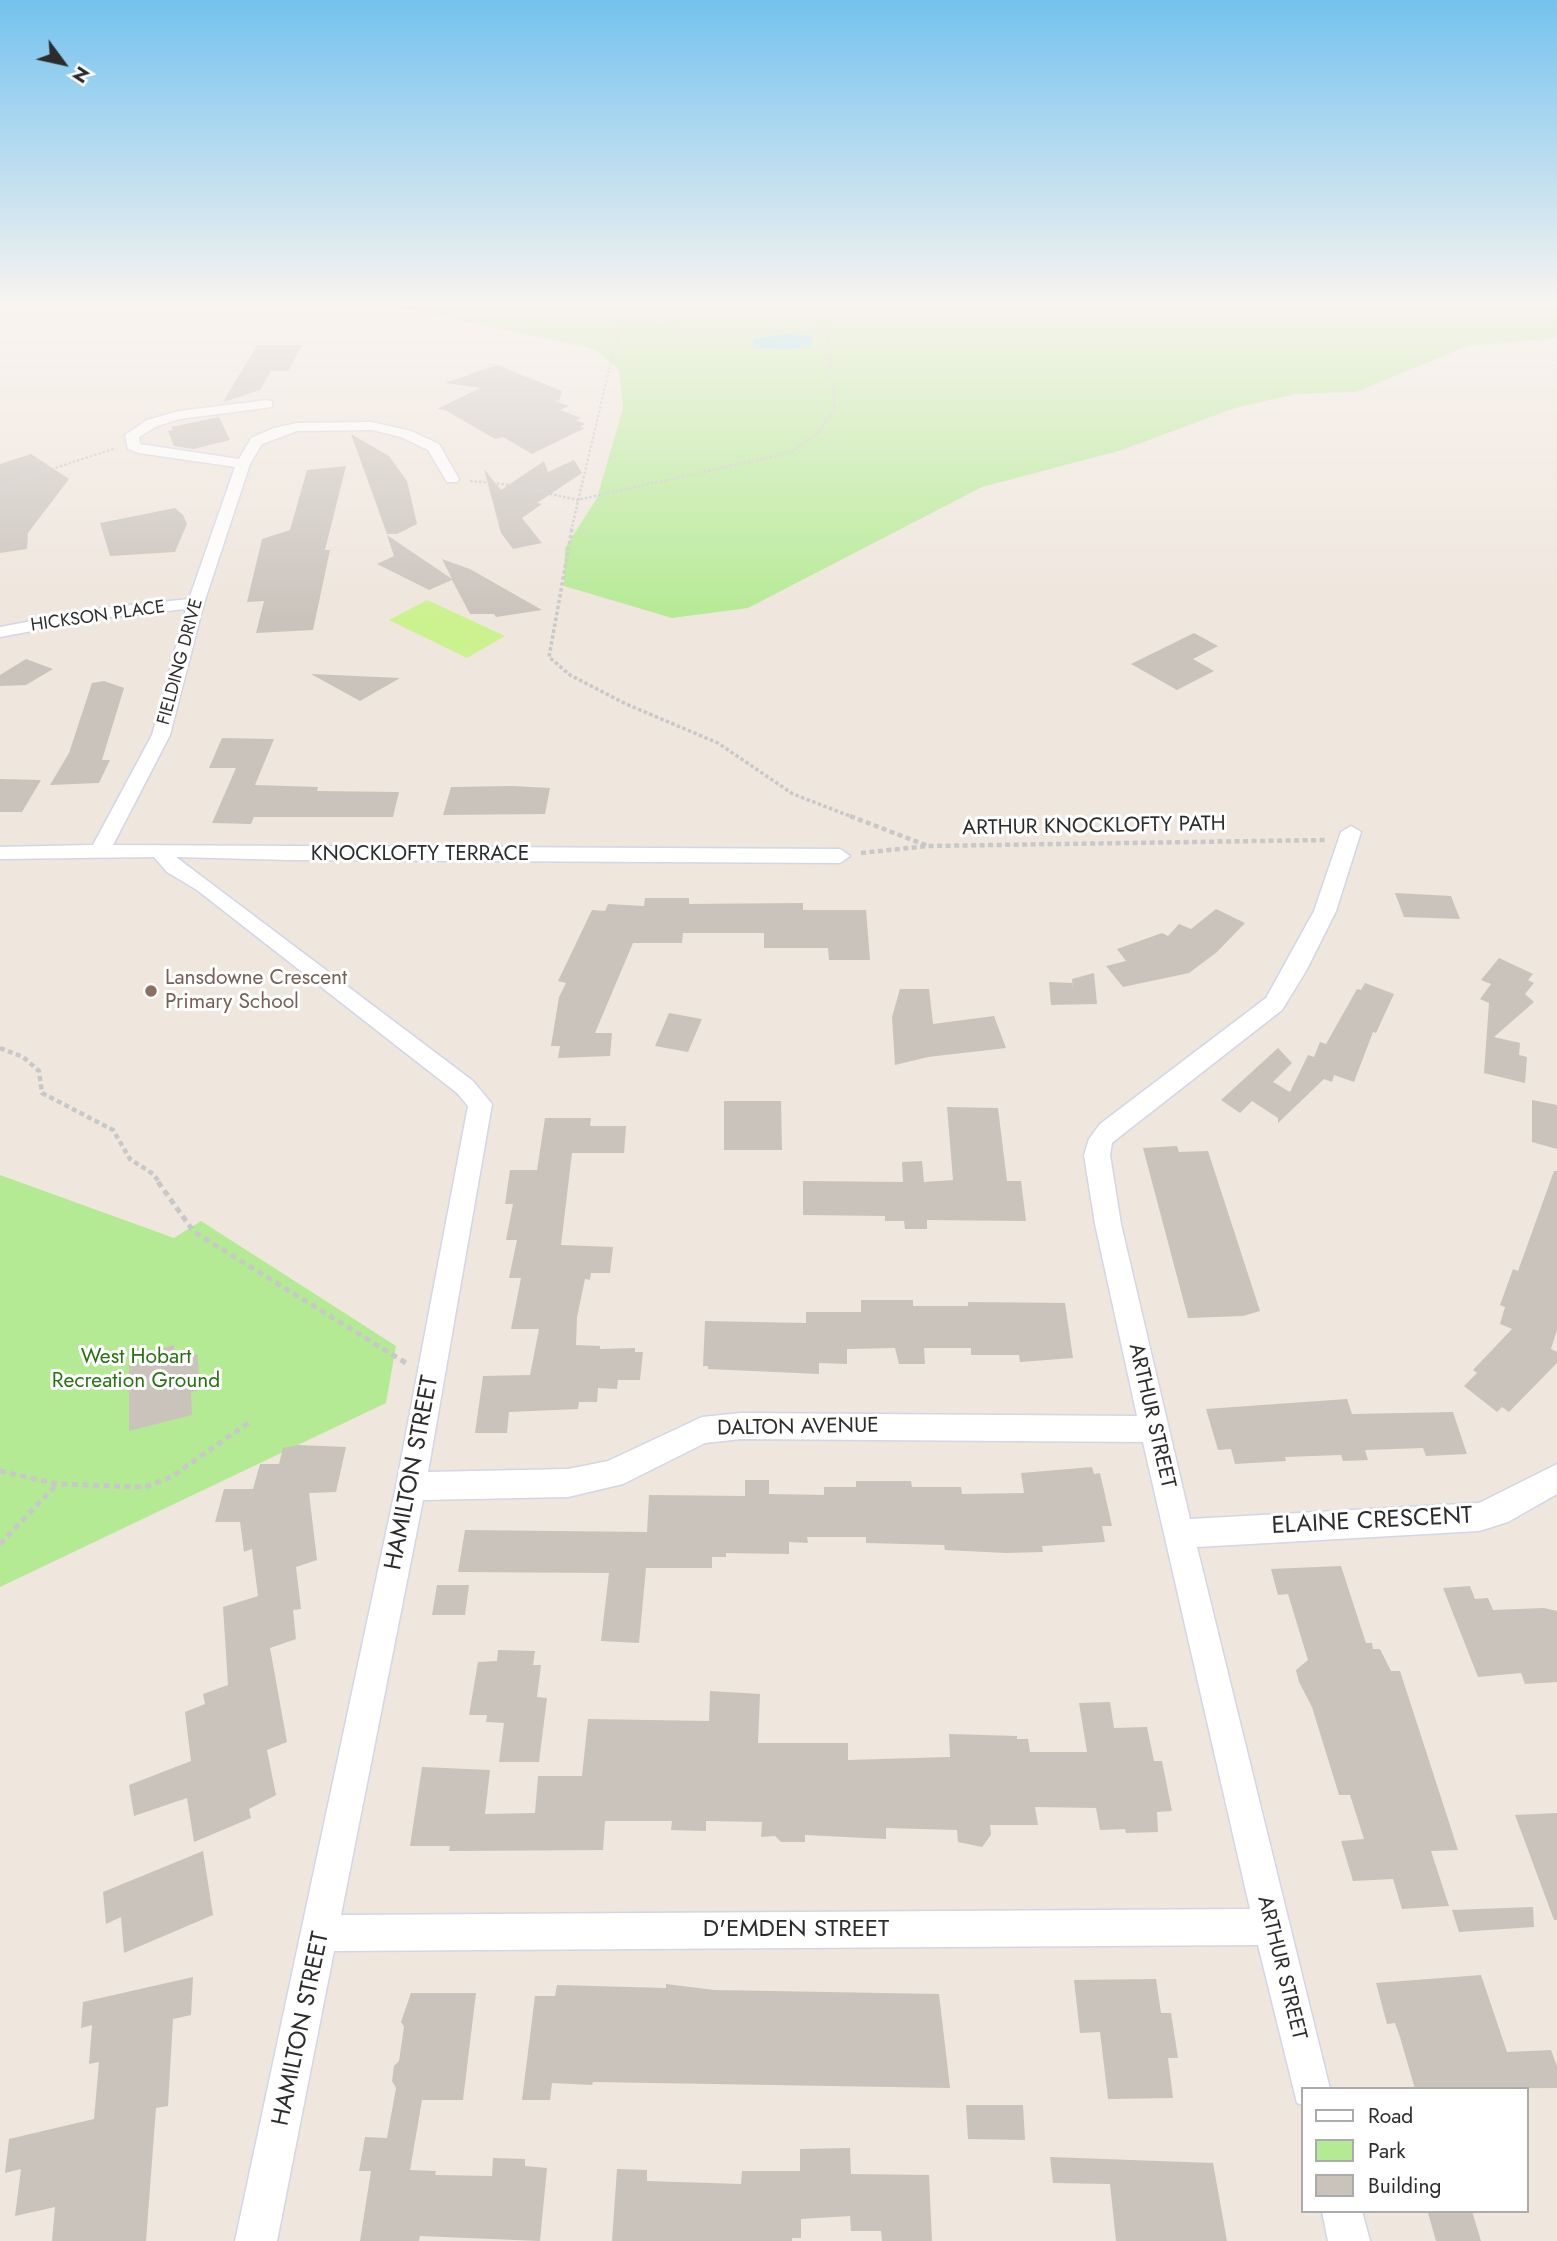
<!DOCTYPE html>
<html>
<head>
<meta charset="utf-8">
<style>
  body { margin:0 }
  #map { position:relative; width:1557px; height:2241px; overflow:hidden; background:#efe6dd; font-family:Jost,sans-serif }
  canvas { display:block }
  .legend { position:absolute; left:1301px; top:2087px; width:228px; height:126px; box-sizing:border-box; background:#fff; border:2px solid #ababab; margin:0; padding:9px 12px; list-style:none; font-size:21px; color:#2c2c2c }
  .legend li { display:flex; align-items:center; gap:14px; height:35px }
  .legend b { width:35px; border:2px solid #ababab }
  .north { position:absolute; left:28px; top:28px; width:70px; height:70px; -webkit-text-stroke:5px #fff; paint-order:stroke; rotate:123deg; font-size:19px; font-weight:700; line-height:28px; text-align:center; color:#2c2c2c }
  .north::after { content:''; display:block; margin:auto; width:24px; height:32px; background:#2c2c2c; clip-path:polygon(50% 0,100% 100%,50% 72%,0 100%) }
</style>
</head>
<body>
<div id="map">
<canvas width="1557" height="2241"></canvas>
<ul class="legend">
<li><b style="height:9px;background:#fff"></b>Road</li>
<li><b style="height:19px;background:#b5ea94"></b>Park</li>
<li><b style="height:19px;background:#cac3bc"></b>Building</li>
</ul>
<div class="north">N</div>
</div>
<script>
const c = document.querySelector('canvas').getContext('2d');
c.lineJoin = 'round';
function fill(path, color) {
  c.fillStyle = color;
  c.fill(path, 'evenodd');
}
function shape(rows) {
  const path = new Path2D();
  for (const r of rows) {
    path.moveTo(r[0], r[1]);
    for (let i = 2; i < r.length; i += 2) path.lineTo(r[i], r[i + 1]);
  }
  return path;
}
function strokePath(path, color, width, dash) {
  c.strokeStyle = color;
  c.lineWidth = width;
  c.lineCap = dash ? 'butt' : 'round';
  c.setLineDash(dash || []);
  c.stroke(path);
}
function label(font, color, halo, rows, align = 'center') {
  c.font = font + ' Jost,sans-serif';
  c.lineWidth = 6;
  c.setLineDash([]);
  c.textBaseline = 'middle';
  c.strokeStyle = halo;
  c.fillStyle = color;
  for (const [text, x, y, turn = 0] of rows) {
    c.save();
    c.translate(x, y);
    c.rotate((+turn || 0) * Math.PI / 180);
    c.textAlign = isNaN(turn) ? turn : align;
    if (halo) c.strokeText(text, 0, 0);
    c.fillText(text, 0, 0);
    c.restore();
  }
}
fill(shape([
  [386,305,1557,305,1557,338,1467,346,1356,392,1296,394,1235,408,1122,450,982,487,748,608,672,618,564,586,565,548,597,498,623,408,619,370,595,349],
  [0,1175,174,1238,201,1221,396,1346,386,1403,0,1587]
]), '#b5ea94');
fill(shape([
  [427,600,505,636,467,658,389,620]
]), '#ccf28f');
fill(shape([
  [781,334,812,335,811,346,786,349,753,347,753,339]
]), '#66d8fa');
fill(shape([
  [257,345,302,345,288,371,271,371,260,390,223,402],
  [497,365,562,391,559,401,553,400,569,406,560,410,581,418,576,420,585,424,580,427,585,428,532,454,503,437,495,439,445,410,437,409,480,388,445,383],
  [219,417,230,440,193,449,174,446,168,431,173,430,171,427],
  [351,434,389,456,407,481,417,524,397,534,387,534],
  [31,454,69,479,28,533,27,549,0,553,0,464],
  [574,460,582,473,537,503,542,504,522,518,542,543,513,549,501,533,484,469,501,490,544,461,548,472],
  [346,466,325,550,330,550,313,630,256,633,264,601,247,602,262,539,290,530,307,470],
  [175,508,183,515,187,524,175,552,110,556,100,523],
  [387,535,452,579,442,559,470,569,542,610,496,617,494,614,470,614,452,580,429,590,377,564,394,556],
  [1194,633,1218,646,1193,659,1214,671,1177,690,1131,664],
  [26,659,53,669,26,685,0,686,0,675],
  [311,674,400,678,360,701],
  [104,681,124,688,102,760,110,760,99,783,50,785,69,753,92,683],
  [222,738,274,739,255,785,318,787,317,791,399,792,393,817,254,817,251,824,212,823,236,768,209,768],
  [0,779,41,780,22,812,0,812],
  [513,786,550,788,545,814,443,815,451,787],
  [1395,893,1451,896,1460,919,1404,917],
  [645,898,689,898,689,904,803,903,803,910,866,910,870,960,829,960,828,948,764,948,764,933,683,933,682,943,633,943,595,1033,612,1033,610,1056,558,1058,560,1046,551,1046,559,997,566,983,558,981,592,910,605,911,608,904,644,906],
  [1216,909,1245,923,1217,952,1189,973,1123,987,1106,966,1126,961,1117,949,1162,933,1168,936,1179,924,1191,929],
  [1499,958,1533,974,1528,980,1534,983,1525,994,1534,1002,1494,1037,1520,1043,1519,1055,1527,1057,1525,1083,1484,1073,1489,1003,1480,999,1491,984,1481,980],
  [1094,973,1097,1004,1051,1005,1049,982,1072,983,1073,990,1072,979],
  [1365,983,1394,994,1376,1033,1373,1032,1354,1082,1334,1075,1332,1082,1324,1079,1278,1123,1278,1118,1252,1101,1240,1113,1221,1100,1278,1048,1292,1063,1273,1082,1290,1092,1308,1055,1314,1057,1320,1042,1326,1044,1357,989,1361,990],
  [900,989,929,989,933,1024,994,1016,1006,1048,928,1057,895,1065,892,1017],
  [669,1013,702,1019,688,1052,655,1046],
  [1532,1100,1557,1105,1557,1149,1532,1142],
  [724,1101,781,1101,782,1150,724,1150],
  [947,1107,998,1108,1007,1181,1021,1181,1026,1221,927,1220,927,1229,905,1229,904,1221,885,1221,885,1216,803,1215,803,1181,903,1182,902,1162,922,1161,924,1182,953,1180],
  [545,1118,591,1118,590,1126,626,1126,624,1153,572,1153,561,1245,613,1247,610,1273,591,1273,590,1280,585,1279,577,1317,576,1345,600,1346,600,1349,635,1348,635,1352,643,1352,640,1380,618,1380,617,1389,598,1388,597,1402,579,1402,578,1409,509,1412,507,1433,475,1433,483,1376,530,1375,539,1329,511,1329,521,1278,509,1278,517,1240,506,1240,513,1204,505,1204,510,1170,537,1170],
  [1177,1146,1179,1152,1208,1151,1260,1311,1243,1316,1188,1318,1143,1148],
  [1554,1171,1557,1171,1557,1330,1551,1349,1557,1352,1557,1363,1509,1412,1502,1407,1497,1412,1464,1386,1477,1373,1473,1370,1512,1329,1500,1324,1505,1307,1500,1305,1513,1269,1518,1271],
  [861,1300,913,1300,913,1306,968,1306,968,1302,1065,1303,1073,1358,1020,1362,1019,1355,971,1355,971,1348,924,1348,925,1364,899,1364,895,1348,847,1349,847,1364,819,1363,819,1374,708,1369,708,1366,703,1366,705,1321,806,1323,806,1312,861,1312],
  [174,1345,174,1360,198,1354,199,1390,191,1392,192,1415,129,1431,129,1365,146,1361,145,1352],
  [1347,1399,1352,1414,1453,1412,1467,1454,1426,1456,1423,1448,1365,1450,1368,1460,1343,1461,1341,1455,1285,1457,1286,1461,1235,1464,1231,1449,1218,1450,1206,1409],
  [298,1445,346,1447,336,1492,309,1493,317,1560,296,1567,301,1609,293,1610,296,1639,270,1648,287,1742,267,1750,276,1795,249,1809,251,1818,194,1842,187,1798,134,1816,129,1785,191,1761,185,1712,205,1704,203,1694,228,1685,223,1607,258,1596,252,1549,244,1552,240,1522,215,1522,224,1489,253,1489,260,1464,279,1464,283,1448],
  [1092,1467,1094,1474,1100,1473,1112,1526,1102,1526,1105,1542,1042,1546,1043,1552,1006,1553,945,1550,944,1545,866,1543,866,1537,807,1537,808,1543,789,1542,789,1554,726,1553,726,1557,712,1557,712,1568,646,1568,639,1643,601,1641,609,1573,458,1572,465,1530,647,1532,649,1495,745,1496,745,1480,769,1480,769,1494,824,1495,824,1487,856,1487,856,1481,911,1481,912,1487,961,1487,962,1494,1024,1493,1021,1473],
  [1341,1566,1366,1643,1372,1643,1373,1649,1380,1649,1391,1671,1400,1671,1458,1850,1431,1851,1449,1906,1402,1909,1393,1879,1353,1881,1341,1841,1364,1839,1350,1795,1339,1795,1312,1707,1299,1682,1296,1670,1308,1660,1288,1594,1278,1595,1271,1569],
  [437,1585,469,1585,465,1615,432,1615],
  [1470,1586,1475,1599,1488,1598,1493,1610,1544,1608,1557,1611,1557,1682,1525,1684,1521,1673,1478,1677,1443,1588],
  [498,1650,535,1651,533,1665,541,1665,537,1697,547,1698,539,1762,499,1762,504,1723,486,1722,487,1715,469,1715,478,1662,497,1661],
  [710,1691,760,1694,758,1743,848,1743,848,1760,950,1757,949,1734,1017,1736,1017,1739,1028,1739,1030,1752,1087,1752,1079,1703,1110,1702,1114,1728,1147,1727,1154,1761,1162,1761,1172,1811,1157,1812,1158,1832,1126,1833,1125,1829,1100,1830,1096,1808,1035,1807,1038,1825,990,1825,991,1835,982,1847,958,1842,957,1830,886,1828,886,1839,805,1835,805,1842,781,1842,775,1836,761,1837,762,1822,706,1821,706,1831,671,1830,672,1821,605,1821,603,1850,449,1851,450,1846,410,1846,422,1767,490,1770,485,1814,535,1813,538,1776,582,1776,588,1719,709,1721],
  [1557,1813,1557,1920,1554,1920,1515,1815],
  [203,1851,213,1915,124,1953,121,1917,106,1924,103,1892],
  [1533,1907,1534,1927,1459,1932,1452,1910],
  [1481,1975,1507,2052,1551,2050,1557,2066,1557,2088,1415,2089,1400,2037,1395,2023,1387,2024,1376,1983],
  [193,1977,191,2015,173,2019,168,2106,156,2108,146,2241,52,2241,55,2207,15,2216,21,2169,5,2173,9,2139,94,2119,99,2062,89,2064,92,2025,81,2028,83,2002],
  [1156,1979,1161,2013,1171,2013,1178,2058,1168,2058,1173,2098,1108,2099,1100,2032,1080,2033,1074,1980],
  [666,1984,714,1990,939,1994,950,2088,593,2082,592,2085,552,2083,550,2100,522,2100,535,1996,555,1996,557,1985,666,1988],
  [411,1993,476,1993,463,2100,422,2100,410,2170,436,2171,435,2175,492,2176,493,2158,525,2159,525,2166,547,2168,540,2241,420,2236,419,2241,360,2241,371,2171,359,2171,365,2137,387,2138,396,2088,392,2081,394,2066,399,2061,404,2027,401,2022],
  [966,2105,1023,2105,1025,2140,968,2139],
  [850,2148,851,2174,929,2175,932,2241,882,2241,881,2231,851,2231,850,2216,801,2219,801,2238,792,2238,792,2241,612,2241,617,2169,647,2170,647,2181,741,2184,742,2171,800,2171,800,2149],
  [1050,2157,1213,2163,1227,2241,1116,2241,1110,2184,1053,2183],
  [1452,2211,1472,2211,1481,2241,1436,2241,1428,2213]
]), '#cac3bc');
const minor = shape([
  [267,400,272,401,272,407,180,419,157,426,139,437,140,444,239,459,251,438,274,428,297,423,372,422,411,431,439,444,459,479,457,482,447,482,428,450,401,437,372,430,297,431,262,444,250,464,204,603,170,735,113,845,840,849,850,856,840,863,289,860,176,857,473,1081,492,1104,428,1472,568,1469,608,1461,702,1417,741,1413,1137,1416,1095,1224,1084,1155,1089,1139,1100,1124,1266,998,1314,911,1341,832,1351,826,1361,832,1336,911,1306,971,1282,1010,1118,1138,1112,1143,1110,1155,1121,1224,1190,1519,1479,1503,1557,1464,1557,1494,1508,1522,1479,1531,1197,1547,1330,2089,1303,2089,1303,2105,1297,2103,1258,1945,334,1951,277,2241,235,2241,396,1486,468,1106,457,1093,197,890,167,872,154,857,0,859,0,847,93,845,152,735,186,609,102,618,0,637,0,627,102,608,189,599,235,467,139,453,128,449,125,435,147,420,179,411,267,400],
  [741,1439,1143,1442,1250,1909,341,1915,423,1500,568,1497,623,1484,705,1443,741,1439],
  [1322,2211,1362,2211,1370,2241,1328,2241,1322,2211]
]);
strokePath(minor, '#d2d6e6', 3);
strokePath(shape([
  [1538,305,1557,309],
  [620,323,704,331,827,329],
  [470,481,512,485,577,500,789,453,819,432,835,408,827,329,831,305],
  [0,486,116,448],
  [571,531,620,323,619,305]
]), '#c8c8c8', 2.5, [2.5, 2]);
strokePath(shape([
  [572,529,549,657,570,675,626,704,718,743,793,794,855,818]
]), '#c8c8c8', 3.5, [3.5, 2.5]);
strokePath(shape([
  [850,816,928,846],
  [861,853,928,846,1325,840],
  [0,1048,23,1057,39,1071,42,1093,113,1130,130,1159,153,1174,160,1183]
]), '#c8c8c8', 4.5, [5, 3.5]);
strokePath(shape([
  [158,1182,194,1232,406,1363],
  [0,1471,57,1484,145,1487,171,1477,251,1421],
  [0,1544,57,1484]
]), '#c8c8c8', 5, [6, 4.5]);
fill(minor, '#fff');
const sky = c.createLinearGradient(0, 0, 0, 619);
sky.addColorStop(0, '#74c2ef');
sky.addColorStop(0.49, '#f8f4f0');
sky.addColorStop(1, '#f8f4f000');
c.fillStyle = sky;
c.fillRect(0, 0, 1557, 619);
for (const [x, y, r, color] of [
  [151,991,7,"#8d6e63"]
]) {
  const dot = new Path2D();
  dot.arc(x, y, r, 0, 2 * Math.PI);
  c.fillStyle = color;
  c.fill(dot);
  strokePath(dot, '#fff', 2.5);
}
label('18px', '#2c2c2c', '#fff', [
  ["HICKSON PLACE",98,617,-8],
  ["FIELDING DRIVE",181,662,-75]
]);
label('21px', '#2c2c2c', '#fff', [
  ["ARTHUR KNOCKLOFTY PATH",1094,827,-1],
  ["KNOCKLOFTY TERRACE",420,855],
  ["ARTHUR STREET",1151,1416,77],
  ["DALTON AVENUE",798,1428,-1],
  ["ARTHUR STREET",1281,1968,76]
]);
label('21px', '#785e54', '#fff', [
  ["Lansdowne Crescent",165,979],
  ["Primary School",165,1003]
], 'left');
label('21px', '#2a7113', '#fff', [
  ["West Hobart",136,1358],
  ["Recreation Ground",136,1382]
]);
label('24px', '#2c2c2c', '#fff', [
  ["HAMILTON STREET",413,1473,-79],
  ["ELAINE CRESCENT",1372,1522,-3],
  ["D'EMDEN STREET",796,1930],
  ["HAMILTON STREET",302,2029,-78]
]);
</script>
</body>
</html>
